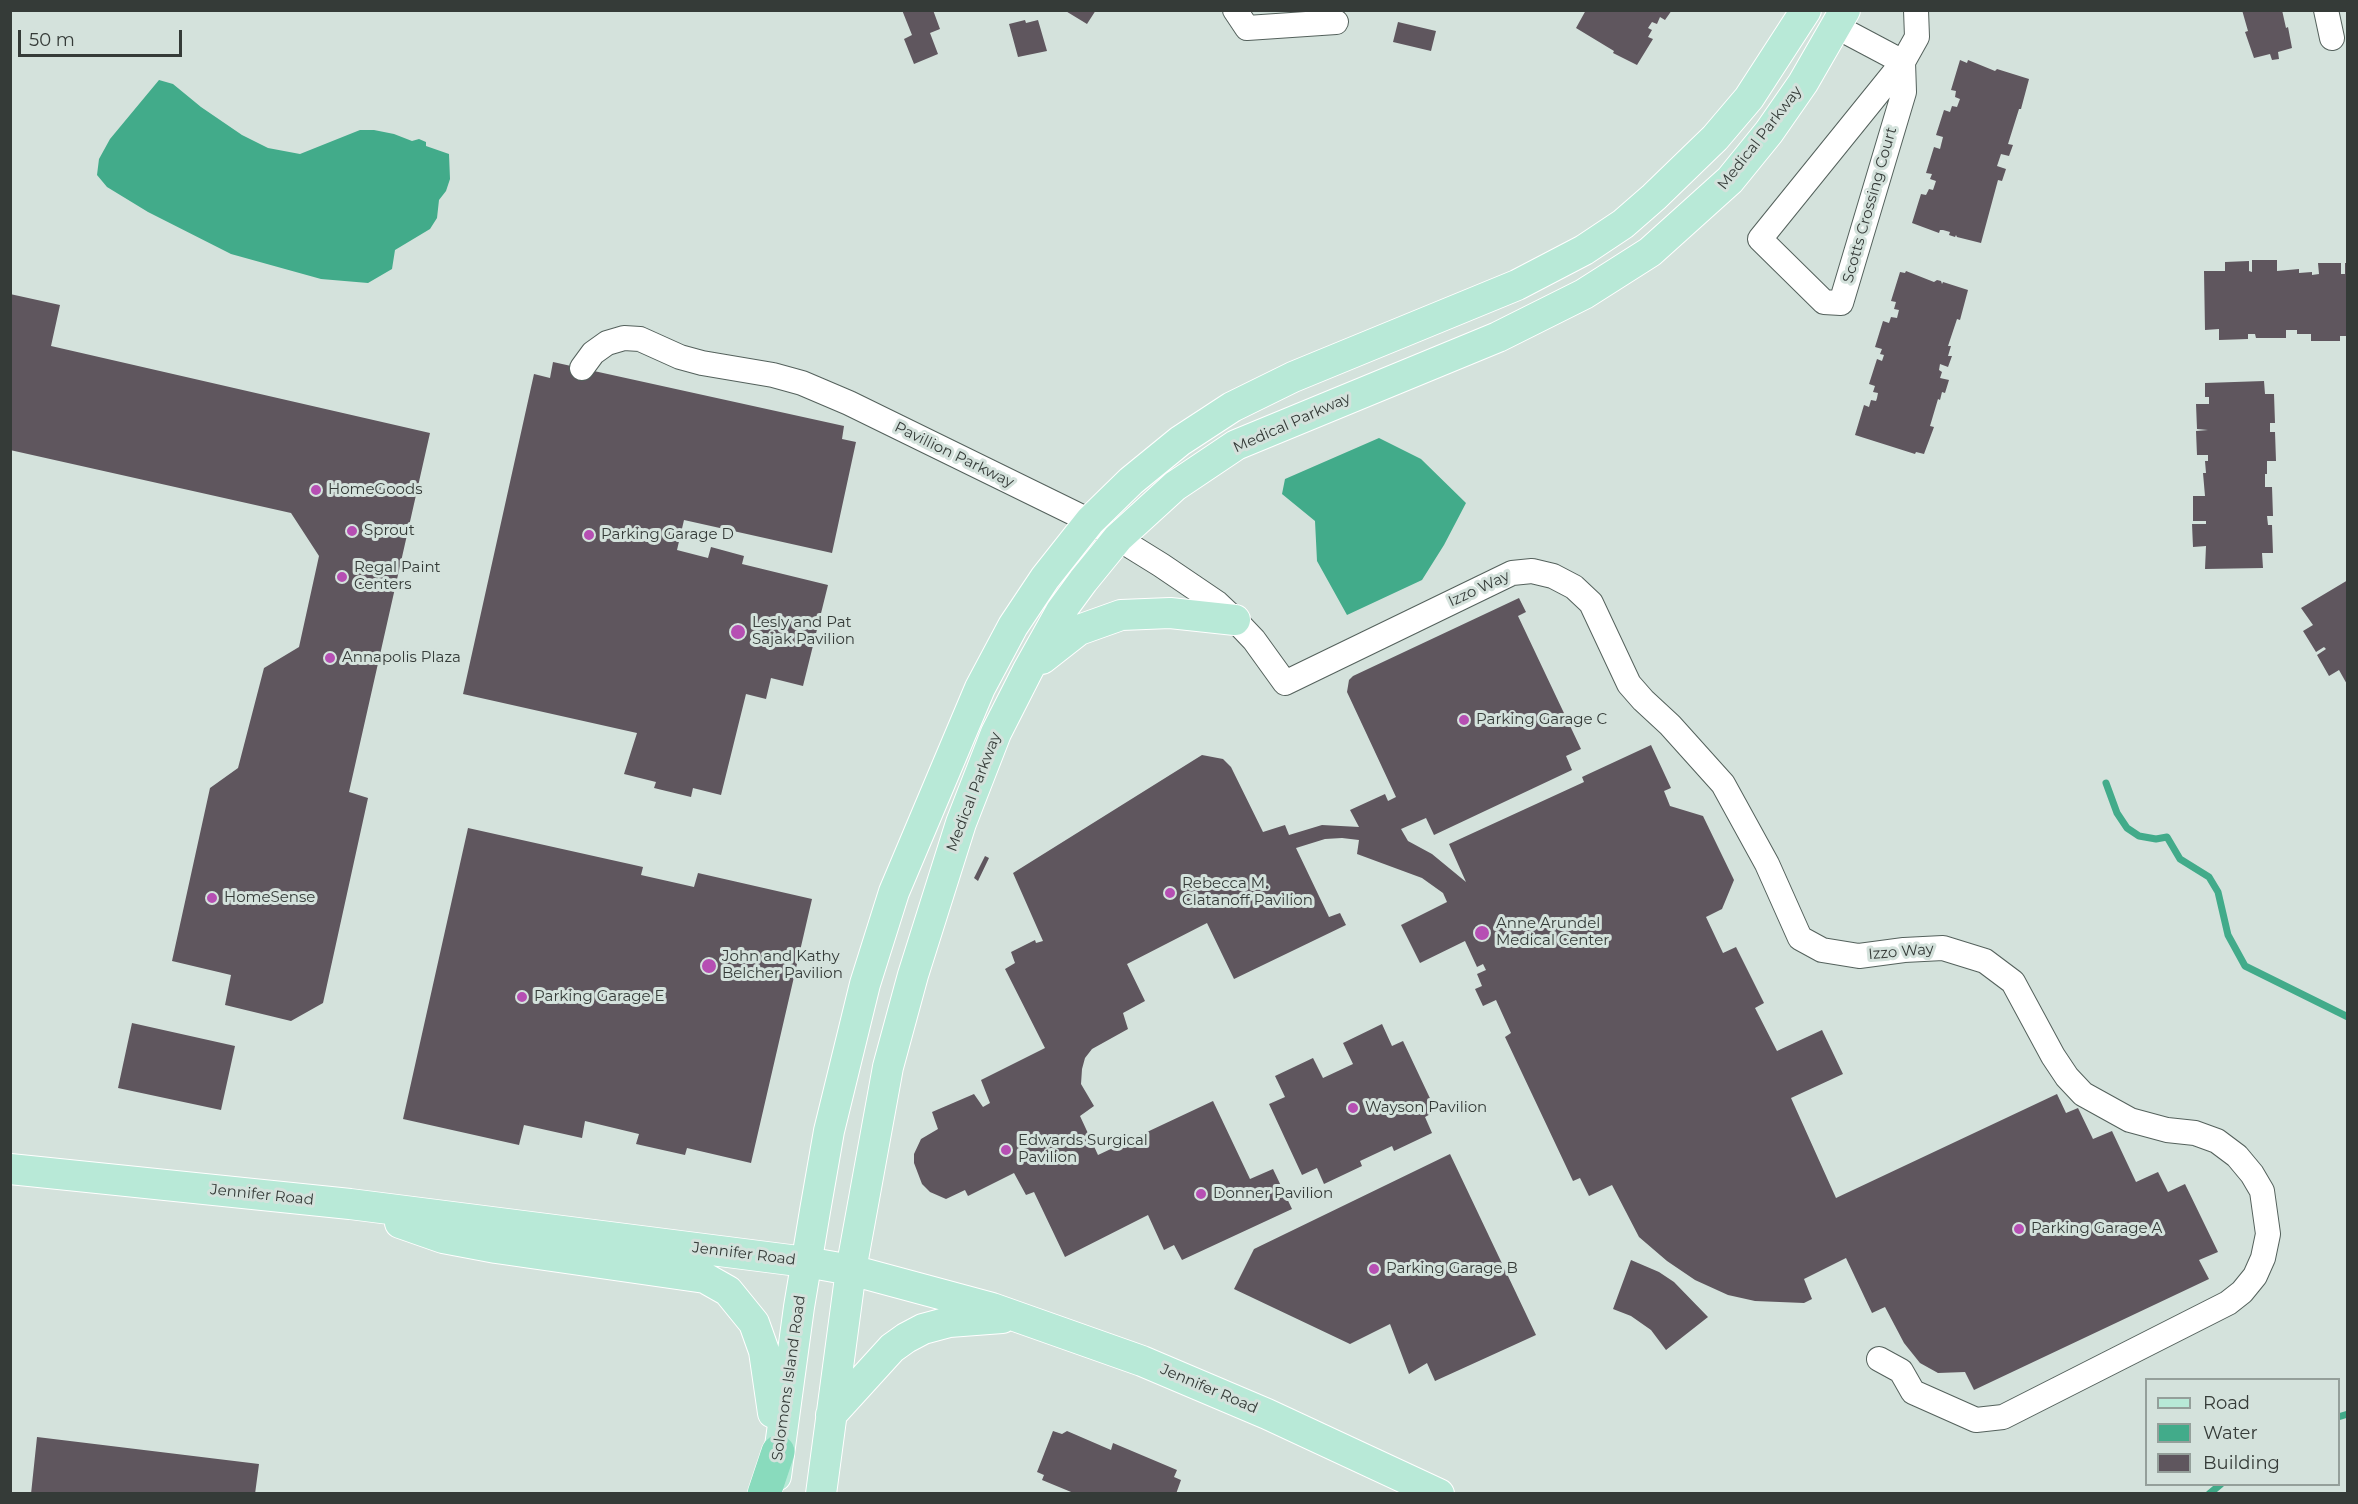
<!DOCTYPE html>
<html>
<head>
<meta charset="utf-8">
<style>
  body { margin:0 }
  #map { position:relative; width:2358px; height:1504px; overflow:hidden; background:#d4e2dc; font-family:Montserrat,sans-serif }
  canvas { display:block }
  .frame { position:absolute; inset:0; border:12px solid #353b38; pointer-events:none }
  .legend { position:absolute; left:2145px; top:1378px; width:195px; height:108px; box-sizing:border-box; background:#d4e2dc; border:2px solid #949f9a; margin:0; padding:8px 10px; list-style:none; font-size:18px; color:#353b38 }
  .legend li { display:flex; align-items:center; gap:12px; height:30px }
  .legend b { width:30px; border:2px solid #949f9a }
  .scale { position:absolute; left:18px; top:30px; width:164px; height:27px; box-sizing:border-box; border:3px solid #353b38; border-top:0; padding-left:8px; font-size:18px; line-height:21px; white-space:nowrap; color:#353b38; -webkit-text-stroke:4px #d4e2dc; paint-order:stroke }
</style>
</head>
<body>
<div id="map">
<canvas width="2358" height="1504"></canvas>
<div class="frame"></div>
<ul class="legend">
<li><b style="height:8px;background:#b8e9d7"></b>Road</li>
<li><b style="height:16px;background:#42ab8a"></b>Water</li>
<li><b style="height:16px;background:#5f565e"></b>Building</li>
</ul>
<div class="scale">50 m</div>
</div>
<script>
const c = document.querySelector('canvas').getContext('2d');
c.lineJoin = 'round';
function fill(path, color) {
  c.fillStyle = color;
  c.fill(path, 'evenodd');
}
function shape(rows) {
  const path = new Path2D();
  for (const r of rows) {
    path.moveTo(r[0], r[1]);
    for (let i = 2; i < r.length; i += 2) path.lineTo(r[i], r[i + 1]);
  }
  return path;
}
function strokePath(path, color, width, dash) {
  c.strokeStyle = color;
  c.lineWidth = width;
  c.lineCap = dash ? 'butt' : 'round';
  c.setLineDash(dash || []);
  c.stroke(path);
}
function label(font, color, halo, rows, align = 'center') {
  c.font = font + ' Montserrat,sans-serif';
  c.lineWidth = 6;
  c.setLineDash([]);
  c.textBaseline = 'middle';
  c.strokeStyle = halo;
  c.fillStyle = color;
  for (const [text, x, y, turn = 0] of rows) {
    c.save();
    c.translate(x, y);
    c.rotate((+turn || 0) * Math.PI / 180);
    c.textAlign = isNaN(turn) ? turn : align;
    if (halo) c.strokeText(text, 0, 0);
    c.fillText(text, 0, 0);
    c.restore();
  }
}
fill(shape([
  [159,80,173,84,201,107,242,135,268,148,300,154,360,130,374,130,394,134,412,141,419,139,426,142,426,146,449,154,450,179,446,191,439,200,437,218,430,229,395,250,392,269,368,283,321,279,231,254,148,212,107,187,97,175,99,159,110,139],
  [1379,438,1421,459,1466,503,1444,545,1422,580,1347,615,1317,561,1315,521,1282,494,1285,479]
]), '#42ab8a');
strokePath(shape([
  [2106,783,2117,813,2127,828,2139,836,2156,839,2167,837,2180,859,2209,877,2218,892,2228,935,2245,966,2348,1017],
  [2338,1417,2348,1414],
  [2209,1494,2221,1484]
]), '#42ab8a', 7);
fill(shape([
  [902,10,933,10,940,29,930,33,938,54,914,64,904,39,912,35],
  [1064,10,1096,10,1087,24],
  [1586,10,1672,10,1665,20,1660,17,1657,24,1652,22,1648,28,1652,30,1648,37,1653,39,1637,65,1613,53,1614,51,1576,28],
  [2242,10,2282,10,2286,28,2288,27,2292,48,2278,52,2279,59,2272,60,2270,54,2254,58,2245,32,2248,31],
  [1025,20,1026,23,1038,20,1047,51,1018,57,1009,24],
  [1398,22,1436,31,1431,51,1393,42],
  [1960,60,1967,63,1968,60,1995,71,1997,69,2029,79,2021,109,2019,109,2008,144,2013,145,2009,156,2001,154,1997,166,2006,169,2002,181,1998,180,1981,243,1957,237,1956,235,1955,237,1949,235,1950,232,1943,230,1940,230,1939,233,1912,223,1921,194,1926,195,1929,189,1933,190,1936,181,1930,179,1932,174,1926,173,1934,147,1940,149,1943,137,1936,135,1944,110,1950,112,1952,106,1957,107,1960,99,1955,97,1956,91,1951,90],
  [2252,260,2277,260,2277,271,2299,269,2299,273,2312,272,2312,275,2319,274,2318,263,2341,263,2341,274,2345,274,2345,263,2348,263,2348,336,2340,336,2340,341,2311,341,2311,334,2297,334,2297,330,2286,330,2286,338,2256,338,2255,334,2248,334,2248,339,2219,340,2219,329,2205,330,2204,271,2225,271,2225,262,2249,261,2249,271,2252,272],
  [1906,271,1934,282,1937,280,1941,281,1942,284,1943,282,1968,290,1960,320,1957,319,1948,346,1951,346,1948,356,1952,356,1948,367,1940,364,1939,370,1942,372,1940,378,1949,380,1945,393,1942,392,1940,400,1938,399,1930,426,1934,427,1924,454,1916,452,1915,454,1855,435,1864,405,1869,407,1871,400,1876,401,1877,398,1878,393,1873,392,1875,386,1869,384,1877,359,1882,361,1884,355,1880,354,1882,349,1875,347,1883,321,1889,323,1891,317,1897,318,1899,310,1894,309,1896,302,1891,301,1900,272,1905,273],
  [10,294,60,305,51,346,430,433,349,792,368,798,323,1003,291,1021,225,1005,231,975,172,961,210,788,238,768,264,668,299,647,319,556,291,513,10,450],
  [553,362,844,426,842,439,856,442,832,553,684,520,677,550,708,558,711,547,744,556,742,564,828,585,803,686,771,678,766,699,746,694,721,795,693,788,691,797,654,788,656,782,624,774,637,733,463,694,534,374,550,378],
  [2264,381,2265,394,2274,394,2275,423,2270,423,2270,432,2275,432,2276,461,2267,461,2267,474,2265,474,2265,487,2272,487,2273,516,2267,516,2268,525,2272,525,2273,553,2262,553,2263,568,2205,569,2206,546,2193,547,2192,524,2206,524,2206,521,2193,521,2193,496,2205,496,2203,473,2206,473,2205,461,2208,461,2208,455,2197,455,2196,431,2208,430,2197,429,2196,404,2209,404,2209,397,2205,397,2205,383],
  [2348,580,2348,686,2339,670,2329,676,2317,655,2326,649,2324,647,2316,652,2303,631,2313,625,2301,608],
  [1519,598,1526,612,1518,616,1581,749,1566,756,1572,770,1434,835,1426,818,1401,829,1408,841,1432,854,1466,882,1449,844,1584,782,1582,777,1651,745,1671,788,1664,791,1670,806,1703,816,1734,880,1722,909,1706,917,1723,953,1736,947,1764,1003,1755,1008,1777,1051,1822,1030,1843,1074,1791,1098,1836,1198,2057,1094,2066,1113,2078,1108,2093,1139,2112,1131,2136,1182,2158,1172,2168,1192,2185,1184,2218,1252,2199,1260,2209,1279,1974,1390,1965,1372,1938,1373,1920,1363,1904,1343,1885,1307,1872,1313,1846,1258,1804,1279,1812,1299,1804,1303,1755,1301,1728,1295,1695,1280,1667,1261,1639,1237,1612,1185,1589,1196,1580,1178,1573,1181,1505,1037,1511,1033,1496,1000,1483,1006,1475,989,1482,986,1477,974,1486,970,1483,964,1477,967,1465,941,1420,963,1401,925,1447,902,1443,893,1422,878,1357,854,1359,840,1342,838,1325,839,1296,848,1329,917,1340,913,1346,925,1234,979,1207,923,1127,964,1145,1001,1123,1013,1128,1029,1092,1049,1085,1058,1082,1069,1081,1084,1094,1106,1080,1116,1098,1155,1213,1101,1250,1179,1273,1169,1292,1209,1182,1260,1174,1245,1164,1250,1148,1215,1065,1257,1034,1192,1026,1195,1014,1173,968,1196,965,1190,946,1199,930,1192,922,1184,914,1163,914,1154,921,1139,938,1129,932,1112,974,1094,983,1107,990,1103,981,1080,1045,1048,1005,969,1015,963,1011,952,1035,940,1036,943,1043,941,1013,873,1202,755,1223,759,1231,767,1263,832,1285,825,1289,835,1322,825,1359,827,1350,810,1385,794,1388,801,1396,797,1347,692,1349,680,1353,676],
  [468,828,643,867,641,875,694,887,698,873,812,899,751,1163,687,1148,685,1155,636,1144,639,1134,585,1121,582,1138,524,1125,519,1145,403,1119],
  [985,856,989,858,978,881,974,878],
  [132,1023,235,1046,221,1110,118,1088],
  [1382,1024,1392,1046,1403,1041,1436,1111,1425,1117,1432,1133,1394,1151,1392,1146,1360,1161,1362,1166,1324,1184,1317,1168,1302,1175,1269,1104,1285,1097,1275,1076,1313,1058,1323,1078,1353,1064,1343,1043],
  [1450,1154,1536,1335,1435,1381,1427,1363,1409,1374,1390,1324,1350,1344,1234,1289,1254,1249],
  [1631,1260,1659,1272,1674,1282,1708,1317,1666,1350,1651,1330,1631,1316,1613,1309],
  [1053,1431,1062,1434,1067,1431,1111,1450,1113,1443,1177,1470,1174,1477,1181,1480,1176,1494,1076,1494,1042,1480,1044,1475,1037,1472],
  [37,1437,259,1464,255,1494,31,1494]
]), '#5f565e');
const minor = shape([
  [1235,10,1247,28,1336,22],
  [2326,10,2332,38],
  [1837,27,1903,62,1904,92,1841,303,1824,302,1760,239,1903,62,1917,37,1916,10],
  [582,368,593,353,607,343,624,338,640,339,680,357,702,363,773,375,802,383,849,403,1090,521,1161,565,1217,603,1235,620,1254,640,1285,683,1512,573,1532,571,1553,576,1574,587,1591,603,1629,684,1643,700,1670,725,1723,784,1767,864,1800,938,1822,950,1859,956,1904,950,1943,948,1985,961,2013,982,2053,1056,2067,1077,2083,1094,2130,1120,2167,1130,2195,1133,2217,1141,2237,1156,2252,1174,2262,1191,2268,1234,2263,1258,2255,1276,2242,1292,2228,1303,2003,1417,1976,1420,1913,1392,1901,1371,1879,1359]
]);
const major = shape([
  [1042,659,1079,630,1121,615,1170,613,1235,620],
  [10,1169,350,1204,806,1262,851,1270,992,1308,1142,1361,1267,1414,1439,1494],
  [400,1223,443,1238,496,1248,705,1278,728,1291,754,1323,764,1351,773,1413],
  [831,1415,892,1348,906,1338,923,1329,949,1322,1002,1318],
  [776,1476,799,1307,815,1211,829,1131,865,984,894,892,980,688,1013,626,1045,578,1090,521,1131,481,1180,441,1232,407,1293,377,1517,285,1584,250,1623,224,1654,197,1715,138,1749,98,1806,10],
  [821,1494,851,1270,888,1067,913,975,961,823,996,733,1028,670,1061,611,1083,581,1118,538,1175,486,1236,445,1498,337,1584,294,1650,252,1730,180,1769,132,1803,83,1845,10]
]);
const highway = shape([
  [764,1494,778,1452]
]);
strokePath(minor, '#54615c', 26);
strokePath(major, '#fff', 32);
strokePath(highway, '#fff', 34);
strokePath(minor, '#fff', 24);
strokePath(major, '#b8e9d7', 30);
strokePath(highway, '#89dbbd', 33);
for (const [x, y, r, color] of [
  [316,490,6,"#b64fb3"],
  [352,531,6,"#b64fb3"],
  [589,535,6,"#b64fb3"],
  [342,577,6,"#b64fb3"],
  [738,632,8,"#b64fb3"],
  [330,658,6,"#b64fb3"],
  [1464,720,6,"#b64fb3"],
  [1170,893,6,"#b64fb3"],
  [212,898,6,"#b64fb3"],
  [1482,933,8,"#b64fb3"],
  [709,966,8,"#b64fb3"],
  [522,997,6,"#b64fb3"],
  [1353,1108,6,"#b64fb3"],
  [1006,1150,6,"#b64fb3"],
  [1201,1194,6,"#b64fb3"],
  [2019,1229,6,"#b64fb3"],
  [1374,1269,6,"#b64fb3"]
]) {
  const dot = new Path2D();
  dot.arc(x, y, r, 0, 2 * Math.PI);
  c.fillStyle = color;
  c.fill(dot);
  strokePath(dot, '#d4e2dc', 2);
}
label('15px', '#353b38', '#d4e2dc', [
  ["Medical Parkway",1760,138,-52],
  ["Scotts Crossing Court",1870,205,-74],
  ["Medical Parkway",1292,423,-24],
  ["Pavillion Parkway",954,455,26],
  ["Izzo Way",1479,589,-25],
  ["Medical Parkway",974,792,-69],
  ["Izzo Way",1901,952,-5],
  ["Jennifer Road",262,1195,6],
  ["Jennifer Road",744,1254,7],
  ["Solomons Island Road",789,1378,-82],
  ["Jennifer Road",1209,1389,23]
]);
label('15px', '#353b38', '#d4e2dc', [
  ["HomeGoods",328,490],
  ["Sprout",364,531],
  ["Parking Garage D",601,535],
  ["Regal Paint",354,568],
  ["Centers",354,585],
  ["Lesly and Pat",752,623],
  ["Sajak Pavilion",752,640],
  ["Annapolis Plaza",342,658],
  ["Parking Garage C",1476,720],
  ["Rebecca M.",1182,884],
  ["Clatanoff Pavilion",1182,901],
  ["HomeSense",224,898],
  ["Anne Arundel",1496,924],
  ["Medical Center",1496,941],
  ["John and Kathy",722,957],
  ["Belcher Pavilion",722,974],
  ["Parking Garage E",534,997],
  ["Wayson Pavilion",1365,1108],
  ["Edwards Surgical",1018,1141],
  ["Pavilion",1018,1158],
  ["Donner Pavilion",1213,1194],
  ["Parking Garage A",2031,1229],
  ["Parking Garage B",1386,1269]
], 'left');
</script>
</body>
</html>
